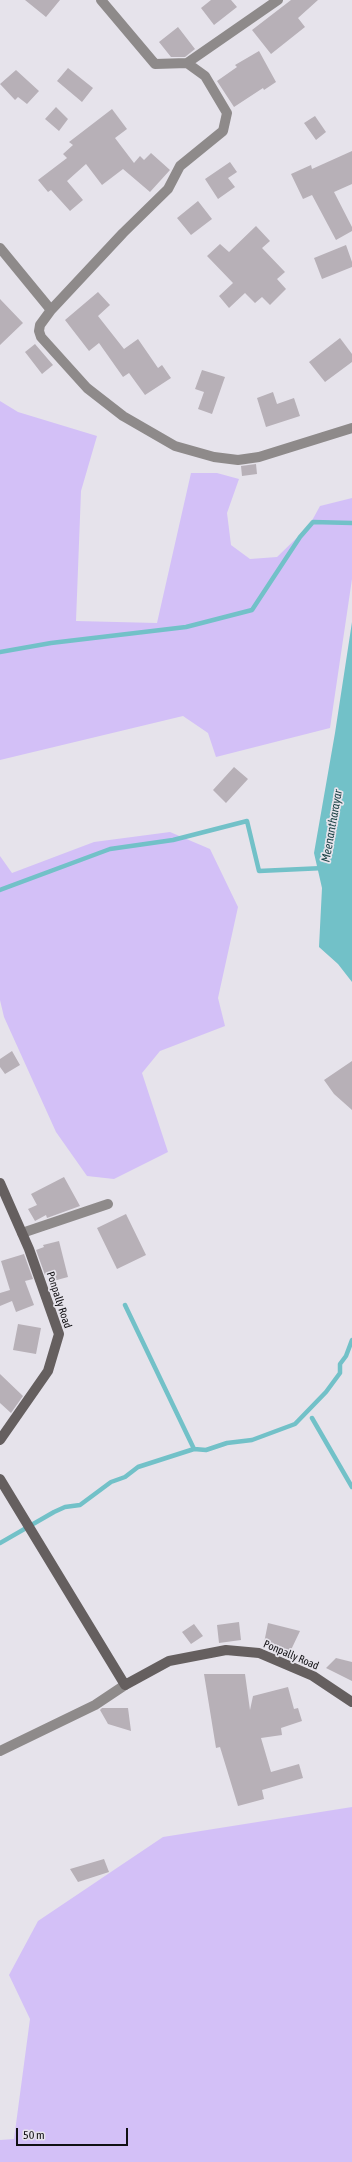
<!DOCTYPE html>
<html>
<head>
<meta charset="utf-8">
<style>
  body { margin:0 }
  #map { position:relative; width:352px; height:2162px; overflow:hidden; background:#e6e3eb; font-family:"Asap Condensed",sans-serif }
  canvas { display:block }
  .scale { position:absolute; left:16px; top:2128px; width:112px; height:18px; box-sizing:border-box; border:2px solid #111013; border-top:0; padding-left:5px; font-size:12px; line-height:14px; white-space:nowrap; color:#111013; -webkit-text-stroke:3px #e6e3eb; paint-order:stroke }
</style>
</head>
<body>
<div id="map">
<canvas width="352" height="2162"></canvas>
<div class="scale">50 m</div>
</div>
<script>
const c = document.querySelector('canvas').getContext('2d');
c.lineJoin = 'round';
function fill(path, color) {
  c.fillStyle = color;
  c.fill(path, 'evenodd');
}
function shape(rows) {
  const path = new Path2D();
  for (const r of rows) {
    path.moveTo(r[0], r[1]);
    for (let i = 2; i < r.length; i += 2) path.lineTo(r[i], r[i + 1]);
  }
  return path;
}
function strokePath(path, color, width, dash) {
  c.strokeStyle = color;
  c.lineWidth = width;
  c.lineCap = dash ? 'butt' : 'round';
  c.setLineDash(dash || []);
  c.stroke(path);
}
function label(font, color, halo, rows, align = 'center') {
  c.font = font + ' "Asap Condensed",sans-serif';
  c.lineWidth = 3.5;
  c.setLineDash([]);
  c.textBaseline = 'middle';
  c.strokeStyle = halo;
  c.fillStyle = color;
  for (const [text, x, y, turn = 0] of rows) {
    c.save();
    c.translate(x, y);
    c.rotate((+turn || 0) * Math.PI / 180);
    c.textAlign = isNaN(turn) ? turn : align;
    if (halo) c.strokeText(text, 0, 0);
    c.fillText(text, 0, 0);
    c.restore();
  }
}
fill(shape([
  [0,401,18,412,97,436,81,491,76,621,157,623,191,473,217,473,239,479,227,513,231,545,250,559,277,557,309,526,320,506,352,498,352,579,330,728,216,757,208,733,183,716,0,760],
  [170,832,210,849,238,907,218,998,225,1026,160,1051,142,1073,168,1152,114,1179,87,1176,56,1132,4,1017,0,1000,0,856,12,873,94,842],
  [352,1807,352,2162,0,2162,0,2140,14,2139,30,2019,9,1975,38,1921,163,1837]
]), '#d3c0f7');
fill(shape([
  [352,622,352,982,338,964,319,947,322,888,314,853,335,733]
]), '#72c1c8');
strokePath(shape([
  [0,652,51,643,186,627,252,610,300,537,313,522,352,523],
  [0,890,110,849,173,840,247,821,259,871,324,868],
  [125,1305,194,1449],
  [312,1418,352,1487],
  [0,1543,54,1512,65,1507,80,1505,111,1482,125,1477,138,1467,194,1449,206,1450,227,1443,252,1440,295,1424,326,1392,340,1373,340,1364,346,1356,352,1340]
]), '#72c1c8', 4.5);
fill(shape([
  [25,0,60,0,46,17],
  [211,0,231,0,237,7,214,25,201,8],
  [291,0,318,0,298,18,305,27,271,54,252,30],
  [178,27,195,49,185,57,171,57,159,42],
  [259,51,276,82,264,90,263,88,234,107,217,81,237,67,235,65],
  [68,68,93,88,82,102,57,81],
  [16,70,39,91,27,104,18,97,15,100,0,84],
  [56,107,68,119,59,131,45,119],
  [112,109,127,129,115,138,134,163,140,156,144,160,151,153,170,170,150,192,123,169,102,185,86,164,67,181,83,200,70,211,51,190,48,192,38,180,67,158,63,154,73,145,69,142],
  [315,116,326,132,316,140,304,123],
  [352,151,352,184,334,192,352,227,352,231,336,240,312,195,303,199,291,174,311,165,312,169],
  [230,162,237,172,228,178,235,187,218,199,205,179],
  [198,201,212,219,191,235,177,218],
  [256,226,270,241,262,248,285,272,277,279,286,289,270,305,262,297,255,303,245,293,229,308,219,296,233,283,207,256,220,244,229,252],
  [346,245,352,262,352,267,322,279,314,258],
  [98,292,110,305,98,316,124,349,138,339,158,368,162,365,171,378,145,395,129,373,123,377,99,343,89,351,65,320],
  [0,299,23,323,0,345],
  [340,338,352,354,352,362,325,382,309,362],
  [35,344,53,365,42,374,25,352],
  [202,370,225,377,212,414,198,409,204,392,195,389],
  [273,392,277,404,294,398,300,416,266,427,257,398],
  [256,464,257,474,242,476,241,466],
  [234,767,248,779,226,803,213,790],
  [12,1051,20,1065,5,1074,0,1067,0,1059],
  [352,1061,352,1110,334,1094,324,1080],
  [64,1177,80,1206,47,1218,46,1215,35,1221,28,1209,37,1205,31,1194],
  [126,1214,146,1255,117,1269,97,1228],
  [59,1241,68,1277,53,1281,50,1273,45,1275,36,1250,44,1247,43,1245],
  [24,1254,33,1279,25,1281,34,1305,16,1312,12,1301,0,1306,0,1293,10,1290,1,1261],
  [18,1324,41,1328,36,1354,13,1350],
  [0,1374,23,1396,11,1413,0,1403],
  [239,1622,241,1640,219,1643,217,1625],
  [268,1623,300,1631,290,1652,264,1643],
  [194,1624,203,1636,191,1644,182,1632],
  [336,1658,352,1662,352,1681,326,1668],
  [204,1674,245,1674,250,1710,253,1696,288,1687,294,1709,298,1708,302,1721,281,1728,282,1735,261,1738,271,1772,299,1764,303,1778,262,1790,264,1799,238,1806,220,1747,216,1748],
  [102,1708,128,1708,131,1731,108,1724,100,1710],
  [104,1859,109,1872,78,1882,70,1869]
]), '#b7b0b7');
strokePath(shape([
  [101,0,155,64,187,63,205,76,227,113,223,131,180,166,168,189,123,233,51,310,40,325,39,331,41,337,87,388,123,416,175,446,214,457,238,460,259,457,352,428],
  [187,63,278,0],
  [0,248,51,310],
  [22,1233,108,1204],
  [0,1751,95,1705,125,1685]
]), '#8e8a8a', 10);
strokePath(shape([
  [0,1183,29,1249,59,1334,48,1371,0,1440],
  [0,1479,125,1685,169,1661,226,1650,259,1653,313,1676,352,1702]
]), '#655f5f', 10);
label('11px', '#111013', '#e6e3eb', [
  ["Ponpally Road",59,1300,72],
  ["Ponpally Road",291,1655,23]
]);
label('italic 12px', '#1d4346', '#e6e3eb', [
  ["Meenantharayar",332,826,-80]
]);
</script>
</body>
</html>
